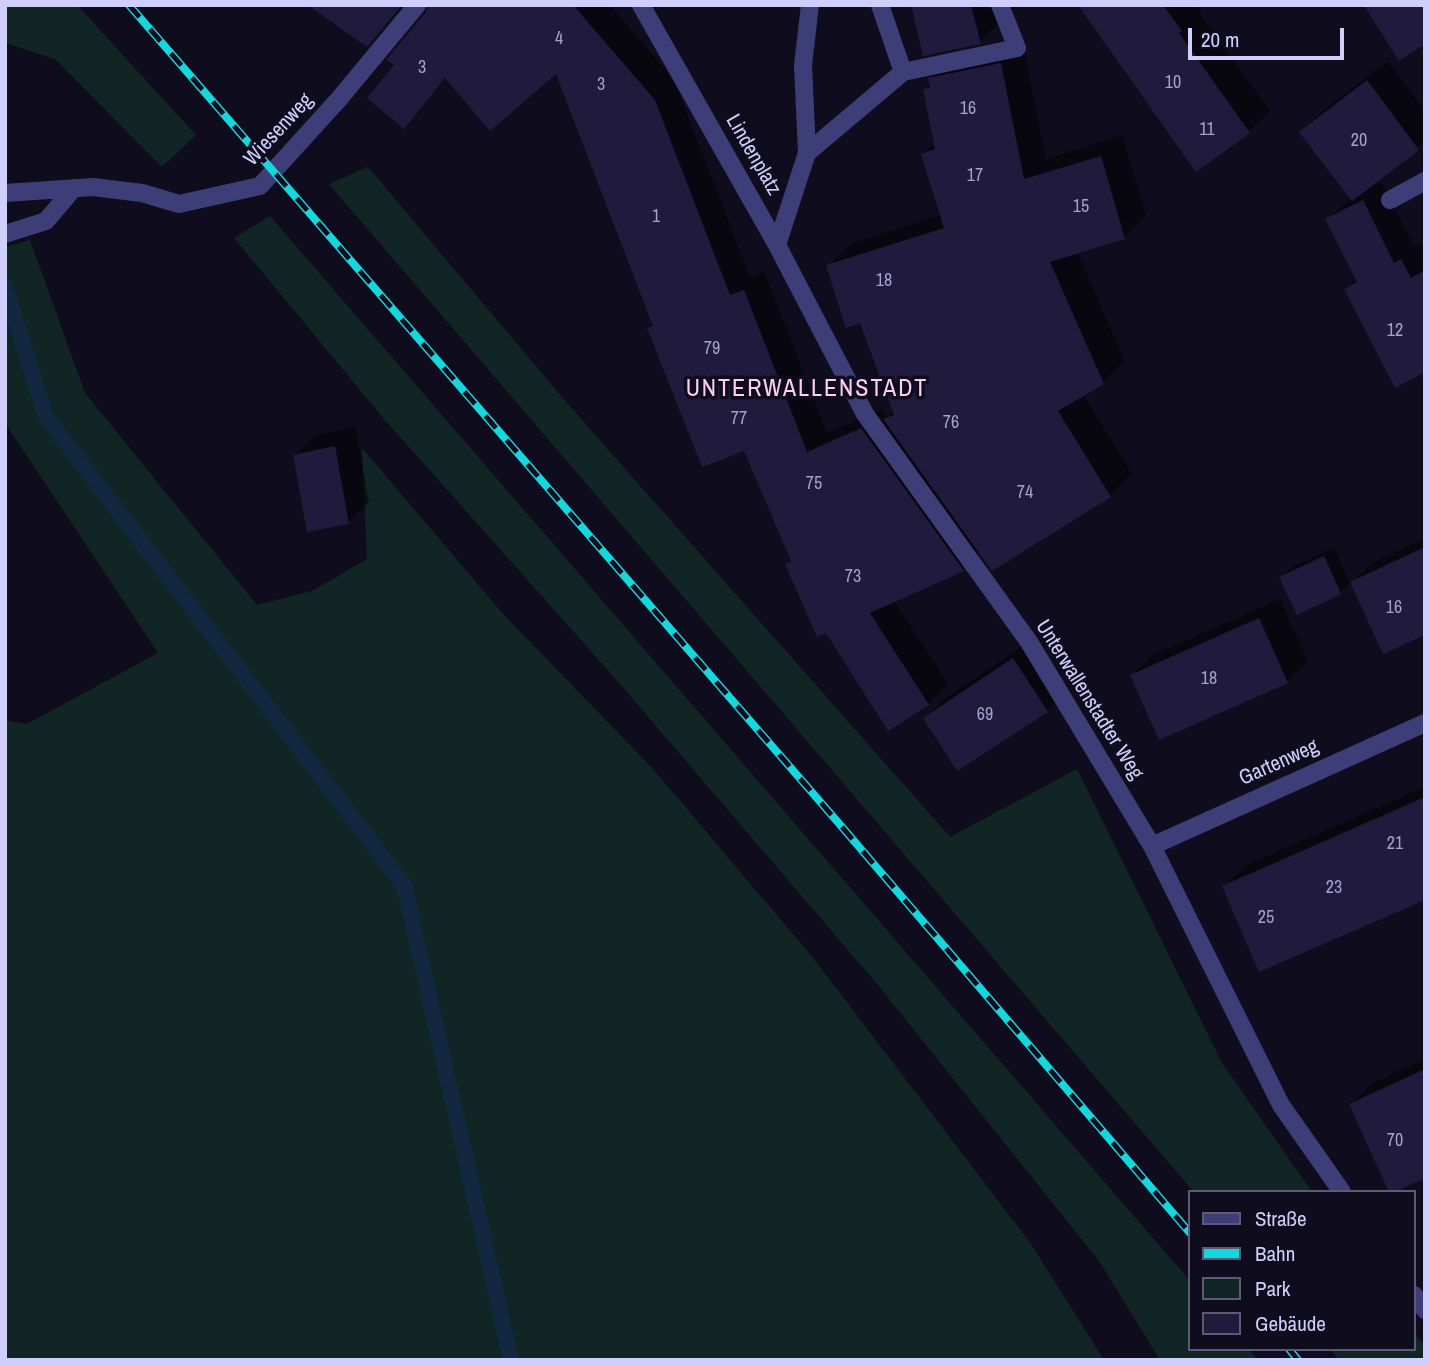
<!DOCTYPE html>
<html>
<head>
<meta charset="utf-8">
<style>
  body { margin:0 }
  #map { position:relative; width:1430px; height:1365px; overflow:hidden; background:#0f0d1d; font-family:"Archivo Narrow",sans-serif }
  canvas { display:block }
  .frame { position:absolute; inset:0; border:7px solid #d0cefa; pointer-events:none }
  .legend { position:absolute; left:1188px; top:1190px; width:228px; height:161px; box-sizing:border-box; background:#0f0d1d; border:2px solid #5c5a75; margin:0; padding:9px 12px; list-style:none; font-size:21px; color:#d0cefa }
  .legend li { display:flex; align-items:center; gap:14px; height:35px }
  .legend b { width:35px; border:2px solid #5c5a75 }
  .scale { position:absolute; left:1188px; top:28px; width:156px; height:32px; box-sizing:border-box; border:4px solid #d0cefa; border-top:0; padding-left:9px; font-size:21px; line-height:24px; white-space:nowrap; color:#d0cefa; -webkit-text-stroke:5px #0f0d1d; paint-order:stroke }
</style>
</head>
<body>
<div id="map">
<canvas width="1430" height="1365"></canvas>
<div class="frame"></div>
<ul class="legend">
<li><b style="height:9px;background:#3d3e77"></b>Straße</li>
<li><b style="height:9px;background:#15d8df"></b>Bahn</li>
<li><b style="height:19px;background:#112624"></b>Park</li>
<li><b style="height:19px;background:#201b3c"></b>Gebäude</li>
</ul>
<div class="scale">20 m</div>
</div>
<script>
const c = document.querySelector('canvas').getContext('2d');
c.lineJoin = 'round';
function fill(path, color) {
  c.fillStyle = color;
  c.fill(path, 'evenodd');
}
function shape(rows) {
  const path = new Path2D();
  for (const r of rows) {
    path.moveTo(r[0], r[1]);
    for (let i = 2; i < r.length; i += 2) path.lineTo(r[i], r[i + 1]);
  }
  return path;
}
function strokePath(path, color, width, dash) {
  c.strokeStyle = color;
  c.lineWidth = width;
  c.lineCap = dash ? 'butt' : 'round';
  c.setLineDash(dash || []);
  c.stroke(path);
}
function label(font, color, halo, rows, align = 'center') {
  c.font = font + ' "Archivo Narrow",sans-serif';
  c.lineWidth = 7;
  c.setLineDash([]);
  c.textBaseline = 'middle';
  c.strokeStyle = halo;
  c.fillStyle = color;
  for (const [text, x, y, turn = 0] of rows) {
    c.save();
    c.translate(x, y);
    c.rotate((+turn || 0) * Math.PI / 180);
    c.textAlign = isNaN(turn) ? turn : align;
    if (halo) c.strokeText(text, 0, 0);
    c.fillText(text, 0, 0);
    c.restore();
  }
}
fill(shape([
  [5,5,77,5,196,135,162,167,55,59,5,43],
  [368,167,567,403,950,837,1077,769,1222,1063,1312,1192,1194,1192,329,184],
  [270,216,1190,1281,1190,1349,1249,1349,1258,1360,1160,1360,1099,1261,882,990,621,685,385,420,234,238],
  [30,240,85,393,257,605,312,591,367,559,362,448,504,615,654,770,814,959,1031,1244,1104,1360,5,1360,5,720,27,724,158,653,5,423,5,247],
  [1414,1333,1425,1345,1425,1360,1339,1360,1330,1349,1414,1349]
]), '#112624');
fill(shape([
  [311,5,403,5,367,45],
  [428,5,610,5,674,80,750,277,764,271,827,433,882,410,887,417,894,410,861,321,828,266,850,244,941,215,923,154,936,142,925,90,931,84,930,79,952,57,1022,42,1046,159,1122,135,1146,216,1124,238,1077,252,1125,361,1103,383,1083,394,1132,474,1110,496,980,552,963,569,894,600,948,684,928,704,787,564,792,559,745,448,649,328,654,323,557,71,447,77,404,126,396,65,427,13],
  [913,5,1017,5,980,42],
  [1080,5,1198,5,1201,10,1198,12,1270,111,1249,131,1196,169],
  [1388,61,1425,111,1425,142,1367,188,1368,189,1382,182,1413,245,1420,242,1425,251,1425,370,1346,289,1357,278,1327,219,1352,198,1301,132,1321,112],
  [355,427,369,502,348,522,295,455,315,435],
  [1425,538,1425,633,1352,583,1373,562],
  [1334,548,1350,583,1340,593,1281,577,1291,567],
  [1280,599,1308,662,1287,682,1132,675,1153,655],
  [1033,639,1067,691,1047,711,925,718,945,698],
  [1425,787,1425,897,1224,887,1244,866],
  [1425,1059,1425,1176,1351,1104,1371,1084]
]), '#0007');
strokePath(shape([
  [5,287,46,417,404,885,511,1360]
]), '#122841', 16);
fill(shape([
  [308,5,402,5,367,47],
  [428,5,573,5,655,100,730,295,744,290,807,452,861,428,964,571,870,613,929,705,888,731,826,633,817,637,785,564,791,561,744,451,702,467,647,328,653,326,556,74,490,131,445,78,404,129,367,98,394,65,386,60,426,12],
  [911,5,971,5,981,44,923,56],
  [1078,5,1163,5,1182,31,1179,33,1250,133,1196,172],
  [1364,5,1425,5,1425,44,1399,61],
  [1001,63,1024,179,1101,156,1125,239,1050,262,1104,384,1058,411,1111,497,992,571,883,419,894,415,860,323,846,328,826,265,944,228,921,154,935,149,923,89,930,88,928,78],
  [1367,80,1419,150,1352,201,1299,132],
  [1363,200,1394,263,1401,259,1411,278,1425,270,1425,372,1395,388,1344,289,1357,282,1325,219],
  [335,446,349,524,307,532,293,455],
  [1425,547,1425,635,1383,654,1350,582],
  [1324,556,1341,594,1297,615,1279,577],
  [1259,618,1288,683,1159,740,1130,675],
  [1013,658,1048,712,957,771,923,718],
  [1425,797,1425,900,1259,972,1222,886],
  [1425,1069,1425,1178,1394,1192,1389,1192,1349,1104]
]), '#201b3c');
strokePath(shape([
  [641,5,777,245,807,153,803,65,810,5],
  [880,5,903,72],
  [807,153,903,72,1017,48,1000,5],
  [5,193,93,187,142,193,179,204,260,186,339,99,417,5],
  [1390,200,1425,181],
  [5,234,46,221,74,188],
  [777,245,865,414,1029,642,1152,846,1281,1105,1342,1192],
  [1152,846,1425,723],
  [1414,1295,1425,1310]
]), '#3d3e77', 18);
const rail = shape([
  [129,5,836,820,1190,1233],
  [1289,1349,1298,1360]
]);
strokePath(rail, '#15d8df', 8);
strokePath(rail, '#0f0d1d', 5, [16]);
label('18px', '#a4a1ca', null, [
  ["4",559,39],
  ["3",422,68],
  ["10",1173,83],
  ["3",601,85],
  ["16",968,109],
  ["11",1207,130],
  ["20",1359,141],
  ["17",975,176],
  ["15",1081,207],
  ["1",656,217],
  ["18",884,281],
  ["12",1395,331],
  ["79",712,349],
  ["77",739,419],
  ["76",951,423],
  ["75",814,484],
  ["74",1025,493],
  ["73",853,577],
  ["16",1394,608],
  ["18",1209,679],
  ["69",985,715],
  ["21",1395,844],
  ["23",1334,888],
  ["25",1266,918],
  ["70",1395,1141]
]);
label('21px', '#d0cefa', '#0f0d1d', [
  ["Wiesenweg",279,130,-47],
  ["Lindenplatz",753,155,60],
  ["Unterwallenstadter Weg",1089,700,58],
  ["Gartenweg",1279,763,-24]
]);
c.letterSpacing = '2px';
label('24px', '#fad0ee', '#0f0d1d', [
  ["UNTERWALLENSTADT",807,390]
]);
c.letterSpacing = '0px';
</script>
</body>
</html>
